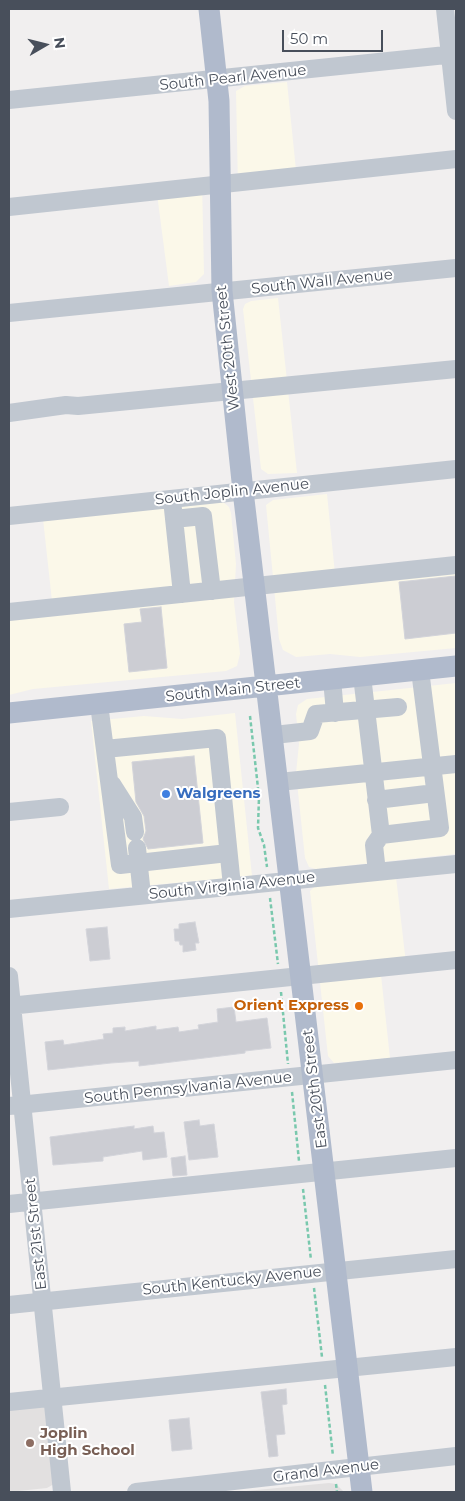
<!DOCTYPE html>
<html>
<head>
<meta charset="utf-8">
<style>
  body { margin:0 }
  #map { position:relative; width:465px; height:1501px; overflow:hidden; background:#f1efef; font-family:Montserrat,sans-serif }
  canvas { display:block }
  .frame { position:absolute; inset:0; border:10px solid #484f5b; pointer-events:none }
  .north { position:absolute; left:20px; top:20px; width:50px; height:50px; -webkit-text-stroke:4px #fff; paint-order:stroke; rotate:82deg; font-size:14px; font-weight:700; line-height:20px; text-align:center; color:#484f5b }
  .north::after { content:''; display:block; margin:auto; width:18px; height:22px; background:#484f5b; clip-path:polygon(50% 0,100% 100%,50% 72%,0 100%) }
  .scale { position:absolute; left:282px; top:30px; width:101px; height:22px; box-sizing:border-box; border:2px solid #484f5b; border-top:0; padding-left:6px; font-size:15px; line-height:18px; white-space:nowrap; color:#484f5b; -webkit-text-stroke:4px #fff; paint-order:stroke }
</style>
</head>
<body>
<div id="map">
<canvas width="465" height="1501"></canvas>
<div class="frame"></div>
<div class="north">N</div>
<div class="scale">50 m</div>
</div>
<script>
const c = document.querySelector('canvas').getContext('2d');
c.lineJoin = 'round';
function fill(path, color) {
  c.fillStyle = color;
  c.fill(path, 'evenodd');
}
function shape(rows) {
  const path = new Path2D();
  for (const r of rows) {
    path.moveTo(r[0], r[1]);
    for (let i = 2; i < r.length; i += 2) path.lineTo(r[i], r[i + 1]);
  }
  return path;
}
function strokePath(path, color, width, dash) {
  c.strokeStyle = color;
  c.lineWidth = width;
  c.lineCap = dash ? 'butt' : 'round';
  c.setLineDash(dash || []);
  c.stroke(path);
}
function label(font, color, halo, rows, align = 'center') {
  c.font = font + ' Montserrat,sans-serif';
  c.lineWidth = 4;
  c.setLineDash([]);
  c.textBaseline = 'middle';
  c.strokeStyle = halo;
  c.fillStyle = color;
  for (const [text, x, y, turn = 0] of rows) {
    c.save();
    c.translate(x, y);
    c.rotate((+turn || 0) * Math.PI / 180);
    c.textAlign = isNaN(turn) ? turn : align;
    if (halo) c.strokeText(text, 0, 0);
    c.fillText(text, 0, 0);
    c.restore();
  }
}
fill(shape([
  [287,82,297,180,238,187,236,91,245,86],
  [202,181,204,274,196,282,169,286,156,186],
  [278,298,297,473,268,474,261,469,243,309,245,304,251,301],
  [327,494,335,574,456,562,456,648,360,657,330,654,296,657,283,650,279,639,266,505,273,500],
  [223,502,229,507,231,513,236,564,234,602,240,654,237,666,226,671,33,689,9,695,9,606,52,601,43,519],
  [456,683,456,854,316,869,309,867,305,858,296,773,299,744,296,714,298,705,307,699],
  [235,713,252,876,109,889,91,721,144,716,182,719],
  [396,877,407,972,381,975,390,1058,334,1063,328,1056,310,891,314,887]
]), '#fbf8e9');
fill(shape([
  [47,1403,54,1484,47,1488,9,1492,9,1407],
  [329,1483,336,1484,344,1492,236,1492]
]), '#e2e0e0');
const building = shape([
  [456,576,456,633,405,639,399,582,456,576],
  [161,607,167,668,129,672,124,624,142,622,140,609,161,607],
  [194,756,203,843,148,849,143,839,146,831,144,816,136,802,132,762,194,756],
  [195,922,199,943,195,943,196,950,183,952,183,945,180,945,179,941,175,941,174,929,179,929,179,924,195,922],
  [107,927,110,959,90,961,86,929,107,927],
  [234,1007,236,1022,267,1018,271,1048,245,1051,245,1053,139,1066,139,1061,111,1063,48,1070,45,1042,63,1040,64,1045,104,1039,103,1034,113,1033,113,1028,125,1027,125,1031,156,1026,156,1030,178,1027,179,1032,199,1029,198,1025,218,1022,217,1009,234,1007],
  [199,1120,200,1126,214,1124,218,1157,189,1160,184,1122,199,1120],
  [134,1126,134,1129,153,1126,154,1133,164,1132,167,1157,143,1160,142,1151,103,1157,103,1161,53,1165,50,1137,134,1126],
  [185,1156,187,1175,173,1176,171,1158,185,1156],
  [286,1389,287,1404,282,1405,285,1434,276,1435,278,1456,269,1457,261,1392,286,1389],
  [189,1418,192,1449,172,1451,169,1420,189,1418]
]);
fill(building, '#cccdd3');
strokePath(building, '#d3d4da', 1);
strokePath(shape([
  [250,716,259,797,258,828,264,845,267,867],
  [270,898,278,964],
  [281,992,288,1064],
  [292,1092,299,1161],
  [303,1189,311,1260],
  [314,1288,322,1357],
  [325,1385,333,1456],
  [336,1484,337,1492]
]), '#79c8ad', 2.5, [4, 2.5]);
strokePath(shape([
  [445,9,456,111],
  [9,100,456,54],
  [9,207,456,159],
  [9,313,456,268],
  [9,413,66,405,78,406,456,369],
  [173,509,182,594],
  [9,516,456,469],
  [174,519,203,516,212,591],
  [9,612,456,565],
  [362,676,381,835],
  [332,679,335,713],
  [99,704,120,865,228,853],
  [274,735,310,731,316,714,398,707],
  [105,749,217,738,232,886],
  [279,782,456,764],
  [112,784,133,817,135,832],
  [376,800,435,793],
  [9,812,60,807],
  [137,848,142,895],
  [377,872,374,845,381,835,440,828,420,670],
  [9,909,456,864],
  [9,976,62,1492],
  [9,1006,456,960],
  [9,1106,456,1060],
  [9,1204,456,1158],
  [9,1305,456,1259],
  [9,1402,456,1357],
  [136,1492,456,1456]
]), '#c0c7d0', 18);
strokePath(shape([
  [209,9,219,101,222,291,243,491,362,1492],
  [9,713,456,666]
]), '#b0bacc', 21);
for (const [x, y, r, color] of [
  [166,794,5,"#3f7fe0"],
  [359,1006,5,"#e8710a"],
  [30,1443,5,"#8d6e63"]
]) {
  const dot = new Path2D();
  dot.arc(x, y, r, 0, 2 * Math.PI);
  c.fillStyle = color;
  c.fill(dot);
  strokePath(dot, '#fff', 2);
}
label('15px', '#484f5b', '#fff', [
  ["South Pearl Avenue",233,78,-6],
  ["South Wall Avenue",322,282,-6],
  ["West 20th Street",228,348,-96],
  ["South Joplin Avenue",232,492,-6],
  ["South Main Street",233,690,-6],
  ["South Virginia Avenue",232,886,-6],
  ["South Pennsylvania Avenue",188,1088,-6],
  ["East 20th Street",315,1089,-97],
  ["East 21st Street",36,1234,-96],
  ["South Kentucky Avenue",232,1281,-6],
  ["Grand Avenue",326,1471,-7]
]);
label('bold 15px', '#366cbe', '#fff', [
  ["Walgreens",176,794]
], 'left');
label('bold 15px', '#c56008', '#fff', [
  ["Orient Express",349,1006]
], 'right');
label('bold 15px', '#785e54', '#fff', [
  ["Joplin",40,1434],
  ["High School",40,1451]
], 'left');
</script>
</body>
</html>
